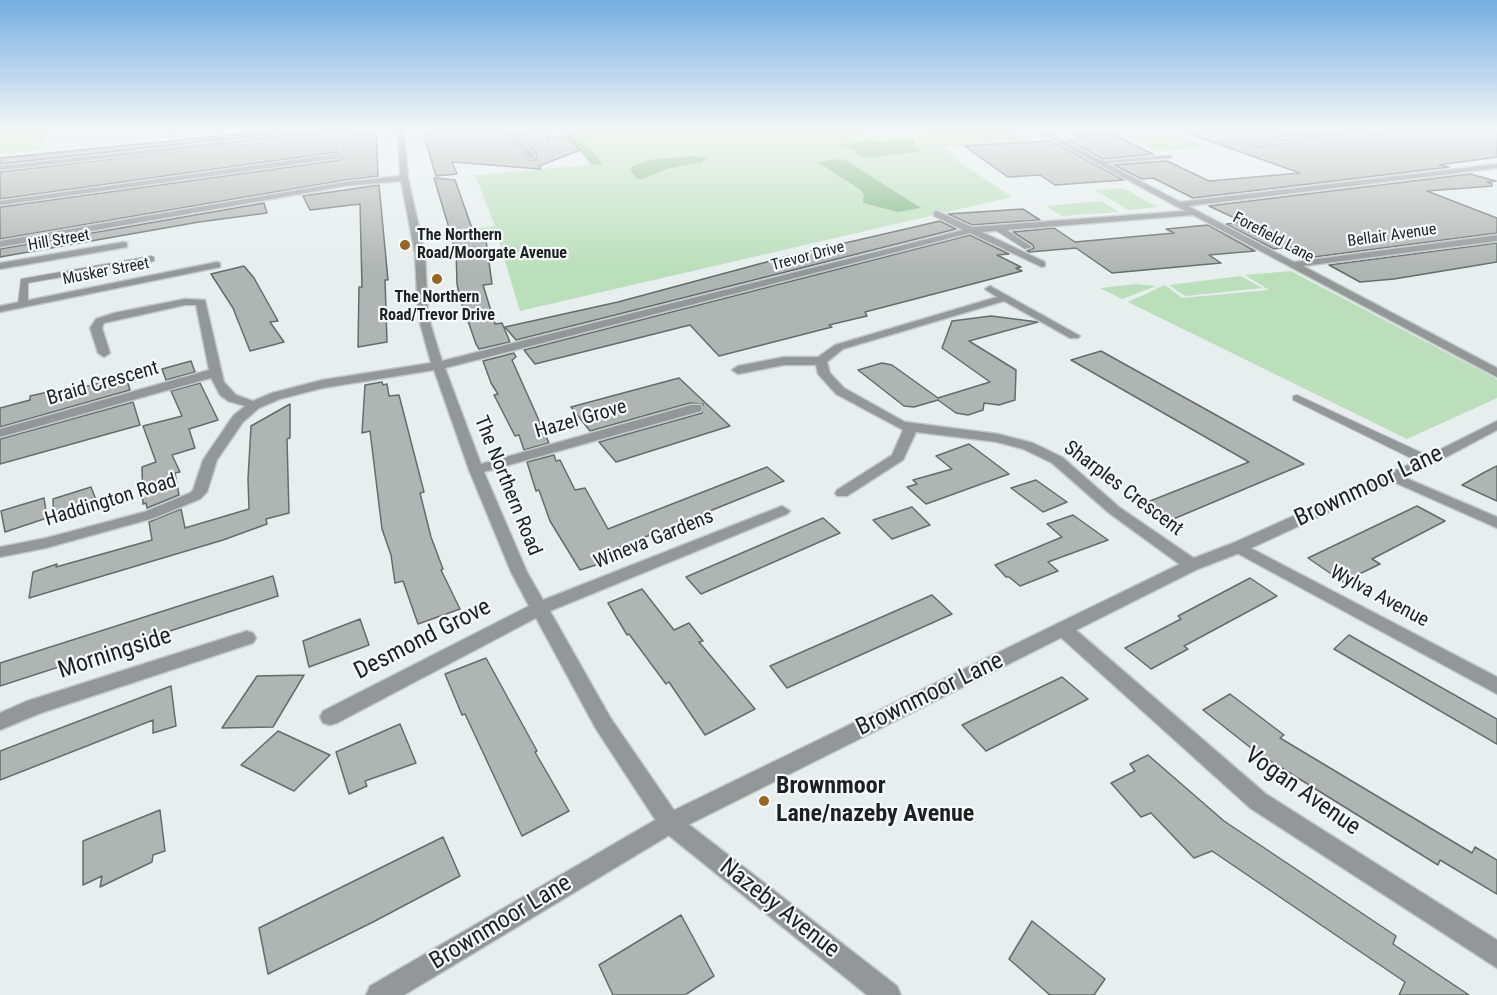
<!DOCTYPE html>
<html>
<head>
<meta charset="utf-8">
<style>
  body { margin:0 }
  canvas { display:block; background:#e6eeee }
</style>
</head>
<body>
<canvas width="1497" height="995"></canvas>
<script>
const c = document.querySelector('canvas').getContext('2d');
c.lineJoin = 'round';
function fill(path, color) {
  c.fillStyle = color;
  c.fill(path, 'evenodd');
}
function shape(rows) {
  const path = new Path2D();
  for (const r of rows) {
    path.moveTo(r[0], r[1]);
    for (let i = 2; i < r.length; i += 2) path.lineTo(r[i], r[i + 1]);
  }
  return path;
}
function strokePath(path, color, width, dash) {
  c.strokeStyle = color;
  c.lineWidth = width;
  c.lineCap = dash ? 'butt' : 'round';
  c.setLineDash(dash || []);
  c.stroke(path);
}
function label(font, color, halo, rows, align = 'center') {
  c.font = font + ' "Roboto Condensed",sans-serif';
  c.lineWidth = 4.5;
  c.setLineDash([]);
  c.textBaseline = 'middle';
  c.strokeStyle = halo;
  c.fillStyle = color;
  for (const [text, x, y, turn = 0] of rows) {
    c.save();
    c.translate(x, y);
    c.rotate((+turn || 0) * Math.PI / 180);
    c.textAlign = isNaN(turn) ? turn : align;
    if (halo) c.strokeText(text, 0, 0);
    c.fillText(text, 0, 0);
    c.restore();
  }
}
fill(shape([
  [0,129,52,129,41,148,121,140,123,132,133,131,132,138,134,138,167,135,168,129,244,129,0,154],
  [562,129,864,129,872,136,946,129,1013,129,1035,142,943,147,956,158,961,158,954,159,1012,197,520,311,496,231,439,239,439,237,450,231,495,226,475,175,591,165],
  [1172,133,1210,148,1156,151,1128,138],
  [1123,188,1157,207,1128,210,1095,190],
  [1101,201,1119,212,1062,216,1046,206],
  [1291,271,1493,377,1497,380,1497,398,1407,439,1128,302,1165,285,1182,298,1269,290,1245,275],
  [1241,276,1262,288,1185,296,1169,285],
  [1136,284,1156,286,1122,299,1100,288]
]), '#bbdfbb');
fill(shape([
  [562,129,574,129,603,164,592,165],
  [898,138,914,140,916,142,914,145,923,151,866,158,854,154,855,150,835,145,868,141,893,142,894,141,888,139],
  [692,156,707,158,702,162,666,169,643,179,637,179,630,171,633,166,649,160],
  [839,159,845,160,921,208,898,212,863,203,864,195,861,190,817,162]
]), '#7eb67f');
const building = shape([
  [291,129,316,129,0,164,0,158,291,129],
  [366,129,376,129,378,176,345,180,0,239,0,207,340,160,342,158,337,152,0,199,0,172,366,129],
  [450,129,503,129,528,160,536,160,536,153,515,129,548,129,548,138,567,136,580,150,539,166,541,169,452,162,457,174,436,176,423,132,450,129],
  [1185,129,1336,129,1251,142,1256,147,1380,129,1497,129,1497,157,1439,165,1449,167,1193,198,1153,178,1142,179,1114,165,1167,161,1209,181,1300,173,1184,132,1185,129],
  [1108,132,1153,154,1103,159,1068,140,1082,139,1073,134,1108,132],
  [1051,141,1124,180,1055,185,1040,175,1008,177,964,146,1051,141],
  [1470,174,1496,181,1487,182,1492,184,1492,186,1427,191,1497,218,1497,233,1314,257,1290,247,1274,249,1226,224,1243,222,1209,206,1470,174],
  [434,178,455,180,474,234,485,233,492,284,483,285,495,324,502,323,510,342,479,349,476,344,460,298,457,284,456,250,453,250,453,241,434,178],
  [379,185,388,280,385,280,387,342,358,347,359,287,362,287,360,204,310,210,303,196,379,185],
  [264,203,267,213,199,222,0,257,0,249,264,203],
  [1023,209,1040,220,972,225,948,214,1023,209],
  [940,221,956,229,516,340,505,327,618,302,785,257,940,221],
  [1208,225,1255,251,1209,255,1221,263,1112,273,1076,248,1029,252,1027,251,1034,248,1033,245,1013,232,1054,228,1075,242,1174,233,1166,229,1208,225],
  [970,235,1009,254,997,255,1021,267,1016,268,1022,271,865,312,867,316,829,325,832,327,719,356,690,325,535,364,524,350,970,235],
  [1497,243,1497,262,1394,279,1360,282,1329,265,1497,243],
  [244,266,254,278,278,321,270,322,284,342,250,351,233,308,211,274,244,266],
  [991,316,1038,322,969,341,1016,370,1015,400,999,405,984,403,983,410,968,415,956,413,938,400,914,407,904,406,858,370,882,363,892,365,938,398,990,382,942,348,952,321,991,316],
  [1101,351,1304,464,1171,520,1145,503,1249,462,1071,360,1101,351],
  [514,353,516,357,512,360,549,443,524,450,519,435,515,436,513,432,494,395,498,394,491,383,483,361,514,353],
  [191,361,195,372,166,380,162,369,191,361],
  [126,376,130,390,0,427,0,408,30,400,30,396,48,392,50,396,126,376],
  [679,378,730,426,616,462,599,442,702,413,703,404,690,403,590,431,571,407,679,378],
  [382,382,383,385,387,384,389,396,399,395,424,492,420,493,431,537,443,569,441,570,460,609,418,624,403,581,395,583,391,555,382,529,370,431,362,433,365,385,382,382],
  [200,383,218,420,189,429,195,448,172,455,180,472,175,473,179,495,147,508,146,503,143,504,142,467,156,462,143,426,182,416,171,391,200,383],
  [133,402,140,425,0,464,0,439,133,402],
  [290,404,290,438,287,439,289,513,266,519,267,524,223,540,29,598,33,572,57,564,56,567,152,540,149,522,181,509,185,528,249,509,248,479,251,426,290,404],
  [969,444,1009,474,926,504,907,487,917,484,913,480,952,469,936,456,969,444],
  [554,455,556,461,560,460,575,490,585,488,608,529,767,467,784,481,618,548,624,556,580,570,550,521,539,490,536,491,527,462,554,455],
  [1497,466,1497,501,1462,485,1485,472,1497,466],
  [1036,480,1067,502,1043,512,1011,488,1036,480],
  [91,487,98,505,54,519,53,499,91,487],
  [44,498,47,518,5,532,1,511,44,498],
  [1417,506,1445,521,1372,559,1380,564,1343,582,1308,558,1417,506],
  [912,507,930,525,892,539,873,520,912,507],
  [1073,515,1108,540,1048,562,1058,571,1020,586,1009,577,1006,577,995,565,1062,537,1047,524,1073,515],
  [823,518,840,533,701,594,686,577,823,518],
  [273,576,278,596,0,686,0,663,273,576],
  [1250,578,1277,596,1184,646,1188,649,1151,669,1125,648,1181,619,1178,616,1250,578],
  [642,589,674,630,689,623,703,641,699,642,755,709,705,735,669,682,666,684,629,634,627,635,608,603,642,589],
  [932,595,952,614,787,688,770,666,932,595],
  [360,619,369,645,309,667,303,641,360,619],
  [1349,635,1497,719,1497,744,1334,649,1349,635],
  [486,658,537,751,535,752,569,811,522,836,465,714,462,715,445,674,486,658],
  [304,675,273,727,222,728,257,676,304,675],
  [1062,677,1088,699,986,751,962,725,1062,677],
  [171,686,176,726,153,733,153,720,0,780,0,751,171,686],
  [1230,694,1284,735,1280,738,1472,853,1475,847,1497,860,1497,894,1440,860,1438,865,1256,752,1203,710,1230,694],
  [400,724,416,763,365,781,367,786,349,794,336,752,400,724],
  [278,731,330,755,294,791,241,765,278,731],
  [1148,755,1224,821,1396,936,1393,944,1469,995,1399,995,1405,982,1212,851,1194,858,1151,813,1141,817,1111,783,1135,771,1130,764,1148,755],
  [160,810,165,851,153,855,152,862,100,887,102,876,83,885,83,841,160,810],
  [443,837,460,876,373,922,268,974,259,928,443,837],
  [681,915,714,976,685,995,613,995,599,965,681,915],
  [1032,921,1105,979,1094,995,1050,995,1009,959,1032,921]
]);
fill(building, '#afb5b2');
strokePath(building, '#666c69', 1.5);
const service = shape([
  [1170,155,1172,158,1096,164,1093,162,1170,155],
  [995,226,1001,226,1032,247,1025,249,995,230,995,226],
  [151,256,154,257,154,261,28,283,28,304,23,307,18,304,21,279,151,256],
  [1297,395,1433,458,1434,461,1433,464,1423,464,1293,400,1293,396,1297,395]
]);
const minor = shape([
  [340,129,364,129,0,170,0,166,340,129],
  [398,129,404,129,408,178,425,254,428,316,442,361,963,230,934,216,934,212,937,211,972,227,1185,211,1033,129,1042,129,1180,202,1497,164,1497,168,1188,206,1294,262,1497,235,1497,241,1303,266,1497,368,1497,377,1193,215,982,232,1045,262,1045,266,1042,267,970,233,445,368,481,464,691,405,701,405,702,408,701,411,484,472,527,572,543,600,777,508,782,506,790,511,787,514,550,611,610,717,678,816,897,986,901,995,867,995,662,830,596,729,536,618,337,723,330,725,323,723,320,717,323,711,529,606,511,572,469,470,434,370,323,388,280,399,259,408,243,422,217,460,207,492,200,499,154,518,46,548,0,557,0,547,46,538,144,512,190,493,193,490,203,460,233,416,245,406,228,401,220,395,211,378,0,437,0,429,209,370,196,305,185,305,104,323,102,328,110,353,104,357,98,353,90,328,96,319,114,313,185,299,205,300,224,382,236,395,253,401,272,393,322,380,431,363,418,316,415,254,401,181,345,186,0,247,0,241,345,182,400,176,398,129],
  [505,129,512,129,534,154,534,158,528,158,505,129],
  [1355,129,1378,129,1256,145,1253,143,1355,129],
  [337,154,340,158,0,205,0,201,337,154],
  [124,242,127,243,127,247,0,269,0,263,124,242],
  [217,262,220,263,220,267,0,312,0,306,217,262],
  [990,286,1080,336,1078,338,1070,338,1004,301,843,349,827,362,830,373,844,388,905,422,998,434,1033,443,1062,457,1119,507,1198,561,1200,565,1198,569,1186,569,1109,513,1052,463,1023,449,997,442,916,432,903,460,847,496,837,496,835,493,837,490,892,455,903,430,836,394,818,374,816,365,784,365,738,374,732,370,738,366,784,357,818,357,835,345,997,297,985,289,990,286],
  [1394,473,1497,517,1497,528,1389,480,1387,477,1389,474,1394,473],
  [1239,542,1497,677,1497,694,1233,551,1231,547,1233,543,1239,542],
  [1063,622,1069,624,1266,794,1497,940,1497,968,1250,808,1057,634,1054,629,1057,624,1063,622],
  [247,631,253,633,256,638,253,643,41,713,0,730,0,713,27,701,247,631]
]);
const tertiary = shape([
  [1497,421,1497,430,1433,464,1245,551,1198,569,678,830,404,995,366,995,370,986,662,816,1186,561,1233,543,1423,458,1497,421]
]);
strokePath(service, '#c2c9c9', 2);
strokePath(minor, '#c2c9c9', 3);
strokePath(tertiary, '#c2c9c9', 3);
fill(service, '#949798');
fill(minor, '#949798');
fill(tertiary, '#949798');
const sky = c.createLinearGradient(0, 0, 0, 269);
sky.addColorStop(0, '#75ade1');
sky.addColorStop(0.48, '#f4f7f7');
sky.addColorStop(1, '#f4f7f700');
c.fillStyle = sky;
c.fillRect(0, 0, 1497, 269);
for (const [x, y, r, color] of [
  [405,245,6,"#9a651d"],
  [437,279,6,"#9a651d"],
  [764,801,6,"#9a651d"]
]) {
  const dot = new Path2D();
  dot.arc(x, y, r, 0, 2 * Math.PI);
  c.fillStyle = color;
  c.fill(dot);
  strokePath(dot, '#f4fbfb', 2);
}
label('bold 16px', '#1e2020', '#f4fbfb', [
  ["The Northern",417,236],
  ["Road/Moorgate Avenue",417,254],
  ["The Northern",437,298,"center"],
  ["Road/Trevor Drive",437,316,"center"]
], 'left');
label('16px', '#1e2020', '#f4fbfb', [
  ["Bellair Avenue",1392,236,-8],
  ["Forefield Lane",1273,238,28],
  ["Hill Street",59,241,-10],
  ["Trevor Drive",808,257,-15],
  ["Musker Street",106,272,-11]
]);
label('20px', '#1e2020', '#f4fbfb', [
  ["Braid Crescent",103,384,-16],
  ["Hazel Grove",581,420,-16],
  ["The Northern Road",507,486,68],
  ["Sharples Crescent",1123,489,37],
  ["Haddington Road",111,501,-17],
  ["Wineva Gardens",654,540,-22],
  ["Wylva Avenue",1379,597,28]
]);
label('24px', '#1e2020', '#f4fbfb', [
  ["Brownmoor Lane",1369,487,-25],
  ["Desmond Grove",423,640,-27],
  ["Morningside",115,654,-18],
  ["Brownmoor Lane",930,695,-26],
  ["Vogan Avenue",1302,792,35],
  ["Nazeby Avenue",779,909,38],
  ["Brownmoor Lane",501,923,-31]
]);
label('bold 24px', '#1e2020', '#f4fbfb', [
  ["Brownmoor",776,787],
  ["Lane/nazeby Avenue",776,815]
], 'left');
</script>
</body>
</html>
